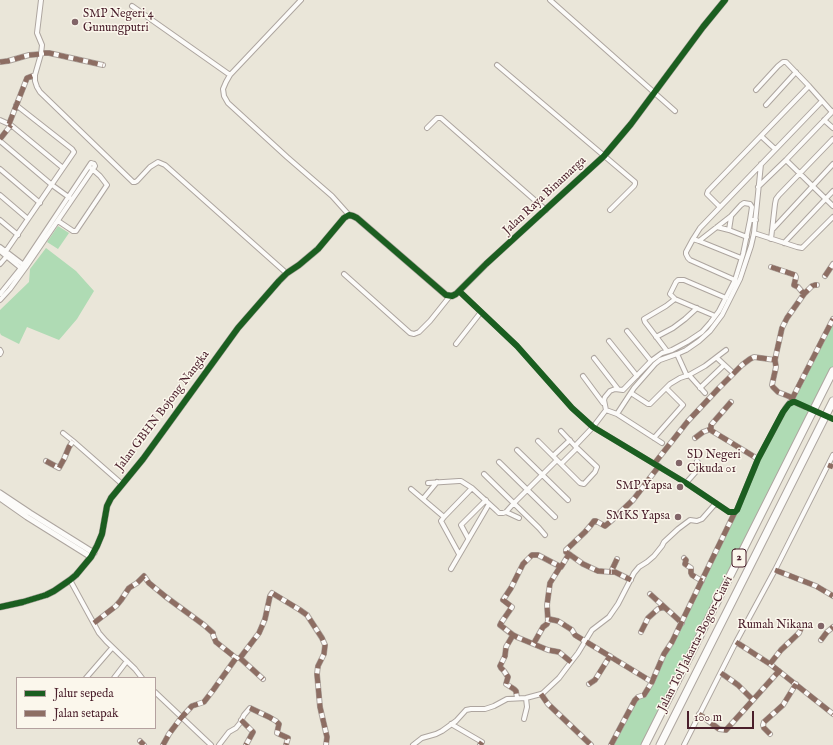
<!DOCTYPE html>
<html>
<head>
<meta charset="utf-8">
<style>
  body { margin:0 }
  #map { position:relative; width:833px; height:745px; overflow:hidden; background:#eae6d9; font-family:"IM FELL English",serif }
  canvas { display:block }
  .legend { position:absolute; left:16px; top:677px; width:140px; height:52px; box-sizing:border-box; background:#fbf7ec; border:1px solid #b4a19f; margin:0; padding:5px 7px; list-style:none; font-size:12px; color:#4a1f2b }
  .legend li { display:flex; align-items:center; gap:8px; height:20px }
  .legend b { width:20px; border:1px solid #b4a19f }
  .scale { position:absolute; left:687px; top:711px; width:67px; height:18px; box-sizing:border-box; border:2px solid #4a1f2b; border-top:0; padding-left:5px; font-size:12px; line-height:14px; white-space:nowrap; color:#4a1f2b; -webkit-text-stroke:3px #fbf7ec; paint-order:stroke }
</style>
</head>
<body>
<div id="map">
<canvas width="833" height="745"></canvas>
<ul class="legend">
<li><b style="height:5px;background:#1b5e20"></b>Jalur sepeda</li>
<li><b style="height:5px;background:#8d6e63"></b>Jalan setapak</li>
</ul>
<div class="scale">100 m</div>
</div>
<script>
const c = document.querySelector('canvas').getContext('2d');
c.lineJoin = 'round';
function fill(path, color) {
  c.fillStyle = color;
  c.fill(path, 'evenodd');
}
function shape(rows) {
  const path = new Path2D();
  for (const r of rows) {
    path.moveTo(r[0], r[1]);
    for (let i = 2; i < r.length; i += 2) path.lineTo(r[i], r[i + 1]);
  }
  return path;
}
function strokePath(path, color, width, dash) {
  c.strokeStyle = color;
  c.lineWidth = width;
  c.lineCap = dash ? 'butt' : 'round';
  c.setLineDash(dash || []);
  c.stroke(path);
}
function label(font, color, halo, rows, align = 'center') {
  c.font = font + ' "IM FELL English",serif';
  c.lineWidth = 3;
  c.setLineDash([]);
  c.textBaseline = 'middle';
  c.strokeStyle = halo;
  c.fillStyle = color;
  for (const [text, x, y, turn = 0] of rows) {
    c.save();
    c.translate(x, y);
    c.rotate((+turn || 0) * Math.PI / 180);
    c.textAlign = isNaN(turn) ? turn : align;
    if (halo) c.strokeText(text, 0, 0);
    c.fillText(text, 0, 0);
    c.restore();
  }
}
fill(shape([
  [58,226,69,233,58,249,47,242],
  [46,248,76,271,94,291,77,319,59,340,27,327,19,344,1,335,0,333,0,310,29,282,30,269],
  [833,320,833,371,645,745,611,745,635,700,644,695,735,512,753,470]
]), '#afdbb4');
strokePath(shape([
  [805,407,833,419]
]), '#cabeb6', 4, [4, 2]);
const minor = shape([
  [41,0,37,33,42,45,41,54,35,75,35,81,37,87,40,92,133,182,135,182,137,181,150,167,158,162,165,165,284,271],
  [301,0,230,75,226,82,223,89,224,96,228,103,287,157,332,196,349,215],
  [550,0,675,111],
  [132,6,230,75],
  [0,62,8,61,29,55,41,54,44,53,49,53,103,65],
  [497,65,635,182,635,184,634,186,610,210],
  [756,90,778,66,783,62,786,62,809,86,832,112],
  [766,105,796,72],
  [0,120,11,125,63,168],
  [824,120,833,128],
  [9,124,27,78,35,75],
  [427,128,437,118,441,118,546,210],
  [761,136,775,149],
  [0,139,11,125],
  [0,141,52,185,70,198],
  [786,160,833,206],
  [0,169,40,203],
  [758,187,786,160,833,111],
  [0,195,28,219],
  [720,207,707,194,708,191,809,86],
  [0,220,18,235],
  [58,221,73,231,76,231,107,185,100,176,91,168],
  [717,227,729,230,747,237],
  [729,230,731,217],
  [772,230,833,164],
  [754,233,797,247,802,248,833,217],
  [693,239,700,228,822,101],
  [771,239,775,204,776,199,779,195,833,139],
  [699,241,741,258],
  [784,243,833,191],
  [0,247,25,266],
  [0,251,22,269],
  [4,254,74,152,72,149,16,105],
  [0,264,7,256],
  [771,267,795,275,796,277,794,285,798,287,804,294],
  [344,274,410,333,414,334,419,332,430,321,450,296],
  [825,276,833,264],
  [735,280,690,260,688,258,686,254,686,252,693,239,699,241,731,216,741,205,744,203,750,204,752,207,750,220],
  [459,291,517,346,572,408,593,427,686,483,729,512,735,512,737,510,758,459,786,407,790,402,794,402,805,407],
  [0,294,21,268,91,163,94,164],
  [0,300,10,289,26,267,95,166,94,164],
  [715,316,675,299,670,294,676,282,678,280,684,280,726,298],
  [627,331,651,361],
  [656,337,673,328,685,319,697,308],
  [609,341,637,376],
  [456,344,481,312],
  [0,350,1,352,0,354],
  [667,351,645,322,644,319,666,306,675,299],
  [677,354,687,376],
  [594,358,618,389],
  [717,358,731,371],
  [689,375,705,393],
  [583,376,603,403],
  [700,388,724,365],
  [631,393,648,404,650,404,670,384,680,378,689,375,705,366,726,350],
  [793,398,778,392,773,387,772,385,776,367,775,360,776,355,782,328,787,318,804,294,812,286,815,285,817,285],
  [792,399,833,319],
  [731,402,711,425,711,429,712,431,758,459],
  [606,410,604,400,605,397,610,391,615,389,623,390,651,361,662,353,672,350,687,342,702,332,710,323,719,311,735,280,743,254,750,220,756,220],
  [617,414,634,388,655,364,660,360,677,354,686,350,699,341,710,331,722,315,740,279,751,246,754,233,761,164],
  [561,431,575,446],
  [63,433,73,441,122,484],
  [654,438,683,405,666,388],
  [695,438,703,432,711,429],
  [538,441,580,483,584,484,595,472,597,467,575,446,593,427,606,410,617,414,662,443],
  [517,450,568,500],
  [553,456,570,440],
  [46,461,59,468,64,459,69,447,73,441],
  [499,462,555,517],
  [561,464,577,448],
  [654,464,688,421,719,388,742,365,750,359,754,357,775,360],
  [484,474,539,528,545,535],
  [428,483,459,481,461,481,472,488],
  [686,483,701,466,697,461],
  [411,489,444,517],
  [423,499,437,482],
  [506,512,519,518],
  [468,538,461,525,486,500],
  [459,554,441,521,444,517,472,488,497,511,499,513,503,513,506,512,514,503,557,460],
  [569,554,583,564,598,571,611,572],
  [684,558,686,560,685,564,691,568,691,573,692,575,702,581],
  [617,559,611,572,615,572,631,580],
  [451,569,489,504],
  [775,570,816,586,833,596],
  [70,580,99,633,106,641,135,669,142,678],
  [650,594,682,623],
  [549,619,558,621,569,628,572,630,575,635,652,682,664,654,672,642,735,512],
  [94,623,116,606,121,600,129,588,137,583,144,576,149,583,166,597,204,625,213,633,213,635,216,642,236,658],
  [641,632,648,618,658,609,663,607],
  [513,635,506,647,505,656,500,666,501,668,504,671,508,677,506,684,514,689,516,691,517,698],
  [821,640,827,632,833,627],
  [736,642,770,664,833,714],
  [534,643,543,627,547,624,548,621,547,605,550,583,560,567],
  [240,658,263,679],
  [571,662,559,652,548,650,519,638,513,635,500,625,501,623,512,607,503,600,511,588,523,564,532,555,538,555,561,567,569,554,566,552,566,550,585,532,591,525,594,521,596,521,605,526,611,521,633,500,659,466],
  [770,664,781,650,799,633,802,626],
  [721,673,738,685,752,699],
  [86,678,112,648],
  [114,678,127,661],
  [589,684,595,680,610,656],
  [155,692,211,745],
  [541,694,548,704,591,745],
  [699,714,719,729,726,730,779,671],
  [524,719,527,707,526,698],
  [241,720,253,732,246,745],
  [451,724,482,742,480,745],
  [770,734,764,728,763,725,764,722,783,705,796,684],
  [140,741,144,745],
  [163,745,169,734,181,718,192,706,204,702,214,689,236,658,240,658,259,633,265,619,270,596,272,593,300,610,307,615,322,638,325,645,324,654,318,666,317,674,320,707,327,737,326,745],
  [219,745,229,732,236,728,240,723,244,715,250,708,269,717,276,721,279,724,277,733,288,738,286,745],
  [413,745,422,738,436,734,442,731,456,721,466,710,471,709,485,709,494,706,507,699,526,698,541,694,543,693,559,678,571,662,578,653,592,630,609,617,618,604,634,573,639,567,647,562,654,556,662,546,664,542,678,529,690,520,697,521,702,519,716,503],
  [611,745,635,700,638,697,644,695,652,682],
  [684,745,736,642,775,570,833,455]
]);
const tertiary = shape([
  [0,493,30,513,94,553],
  [0,498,27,517,91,557],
  [0,607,23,602,46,595,54,591,70,580,76,575,91,557,97,546,102,534,107,506,111,498,143,459,238,328,279,281,287,273,299,265,318,249,344,218,349,215,353,216,357,218,446,295,452,296,456,294,486,264,604,156,631,124,703,27,725,0]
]);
const motorway = shape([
  [645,745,833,371],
  [660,745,833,401]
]);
strokePath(minor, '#ada59f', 6);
strokePath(tertiary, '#ada59f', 7);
strokePath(motorway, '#ada59f', 9);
strokePath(minor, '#fcfbf9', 4);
strokePath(tertiary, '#fcfbf9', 5);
strokePath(motorway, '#fcfbf9', 7);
strokePath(shape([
  [0,62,8,61,29,55,41,54,44,53,49,53,103,65],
  [9,124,27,78,35,75],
  [0,139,11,125],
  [771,267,795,275,796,277,794,285,798,287,804,294],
  [825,276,833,264],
  [793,398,778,392,773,387,772,385,776,367,775,360,776,355,782,328,787,318,804,294,812,286,815,285,817,285],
  [791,401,833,319],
  [731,402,711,425,711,429,712,431,758,459],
  [695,438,703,432,711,429],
  [46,461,59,468,64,459,69,447,73,441],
  [654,464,688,421,719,388,742,365,750,359,754,357,775,360],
  [828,465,833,467],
  [569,554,583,564,598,571,611,572],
  [684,558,686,560,685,564,691,568,691,573,692,575,702,581],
  [617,559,611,572,615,572,631,580],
  [775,570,816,586,833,596],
  [650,594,682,623],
  [549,619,558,621,569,628,572,630,575,635,652,682,664,654,672,642,735,512],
  [94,623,116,606,121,600,129,588,137,583,144,576,149,583,166,597,204,625,213,633,213,635,216,642,236,658],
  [641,632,648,618,658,609,663,607],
  [513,635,506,647,505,656,500,666,501,668,504,671,508,677,506,684,514,689,516,691,517,698],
  [821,640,827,632,833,627],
  [736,642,770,664,833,714],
  [534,643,543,627,547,624,548,621,547,605,550,583,560,567],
  [240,658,263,679],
  [571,662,559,652,548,650,519,638,513,635,500,625,501,623,512,607,503,600,511,588,523,564,532,555,538,555,561,567,569,554,566,552,566,550,585,532,591,525,594,521,596,521,605,526,611,521,633,500,659,466],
  [770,664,781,650,799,633,802,626],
  [721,673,738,685,752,699],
  [589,684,595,680,610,656],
  [541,694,548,704,591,745],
  [250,708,269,717,276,721,279,724,277,733,288,738,286,745],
  [699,714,719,729,726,730,779,671],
  [241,720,253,732,246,745],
  [770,734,764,728,763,725,764,722,783,705,796,684],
  [140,741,144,745],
  [163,745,169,734,181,718,192,706,204,702,214,689,236,658,240,658,259,633,265,619,270,596,272,593,300,610,307,615,322,638,325,645,324,654,318,666,317,674,320,707,327,737,326,745],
  [480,745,482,742],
  [611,745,635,700,638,697,644,695,652,682]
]), '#8d6e63', 5, [10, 5]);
strokePath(shape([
  [459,291,517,346,572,408,593,427,686,483,729,512,735,512,737,510,758,459,783,412,789,404,793,402,795,402,833,419],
  [0,607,23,602,46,595,54,591,70,580,76,575,91,557,97,546,102,534,107,506,111,498,143,459,238,328,279,281,287,273,299,265,318,249,344,218,349,215,353,216,357,218,446,295,452,296,456,294,486,264,604,156,631,124,703,27,725,0]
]), '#1b5e20', 6);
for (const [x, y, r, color] of [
  [75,22,4,"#826568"],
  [679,463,4,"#826568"],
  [680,487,4,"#826568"],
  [678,517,4,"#826568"],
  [821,626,4,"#826568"]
]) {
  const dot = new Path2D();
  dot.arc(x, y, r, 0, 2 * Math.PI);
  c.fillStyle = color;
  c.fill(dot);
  strokePath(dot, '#fbf7ec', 1.5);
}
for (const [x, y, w] of [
  [739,558,14]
]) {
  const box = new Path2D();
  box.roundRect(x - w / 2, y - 9, w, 18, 3);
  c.fillStyle = '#fbf7ec';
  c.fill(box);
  strokePath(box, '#4a1f2b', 1);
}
label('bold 11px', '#4a1f2b', null, [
  ["2",739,558]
]);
label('12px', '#4a1f2b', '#fbf7ec', [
  ["SMP Negeri 4",83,15,"left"],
  ["Gunungputri",83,29,"left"],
  ["SD Negeri",687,456,"left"],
  ["Cikuda 01",687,470,"left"],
  ["SMP Yapsa",672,487],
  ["SMKS Yapsa",670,517],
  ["Rumah Nikana",813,626]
], 'right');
label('12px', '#4a1f2b', '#fbf7ec', [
  ["Jalan Raya Binamarga",545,196,-43],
  ["Jalan GBHN Bojong Nangka",163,411,-53],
  ["Jalan Tol Jakarta–Bogor–Ciawi",696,644,-63]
]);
</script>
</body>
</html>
